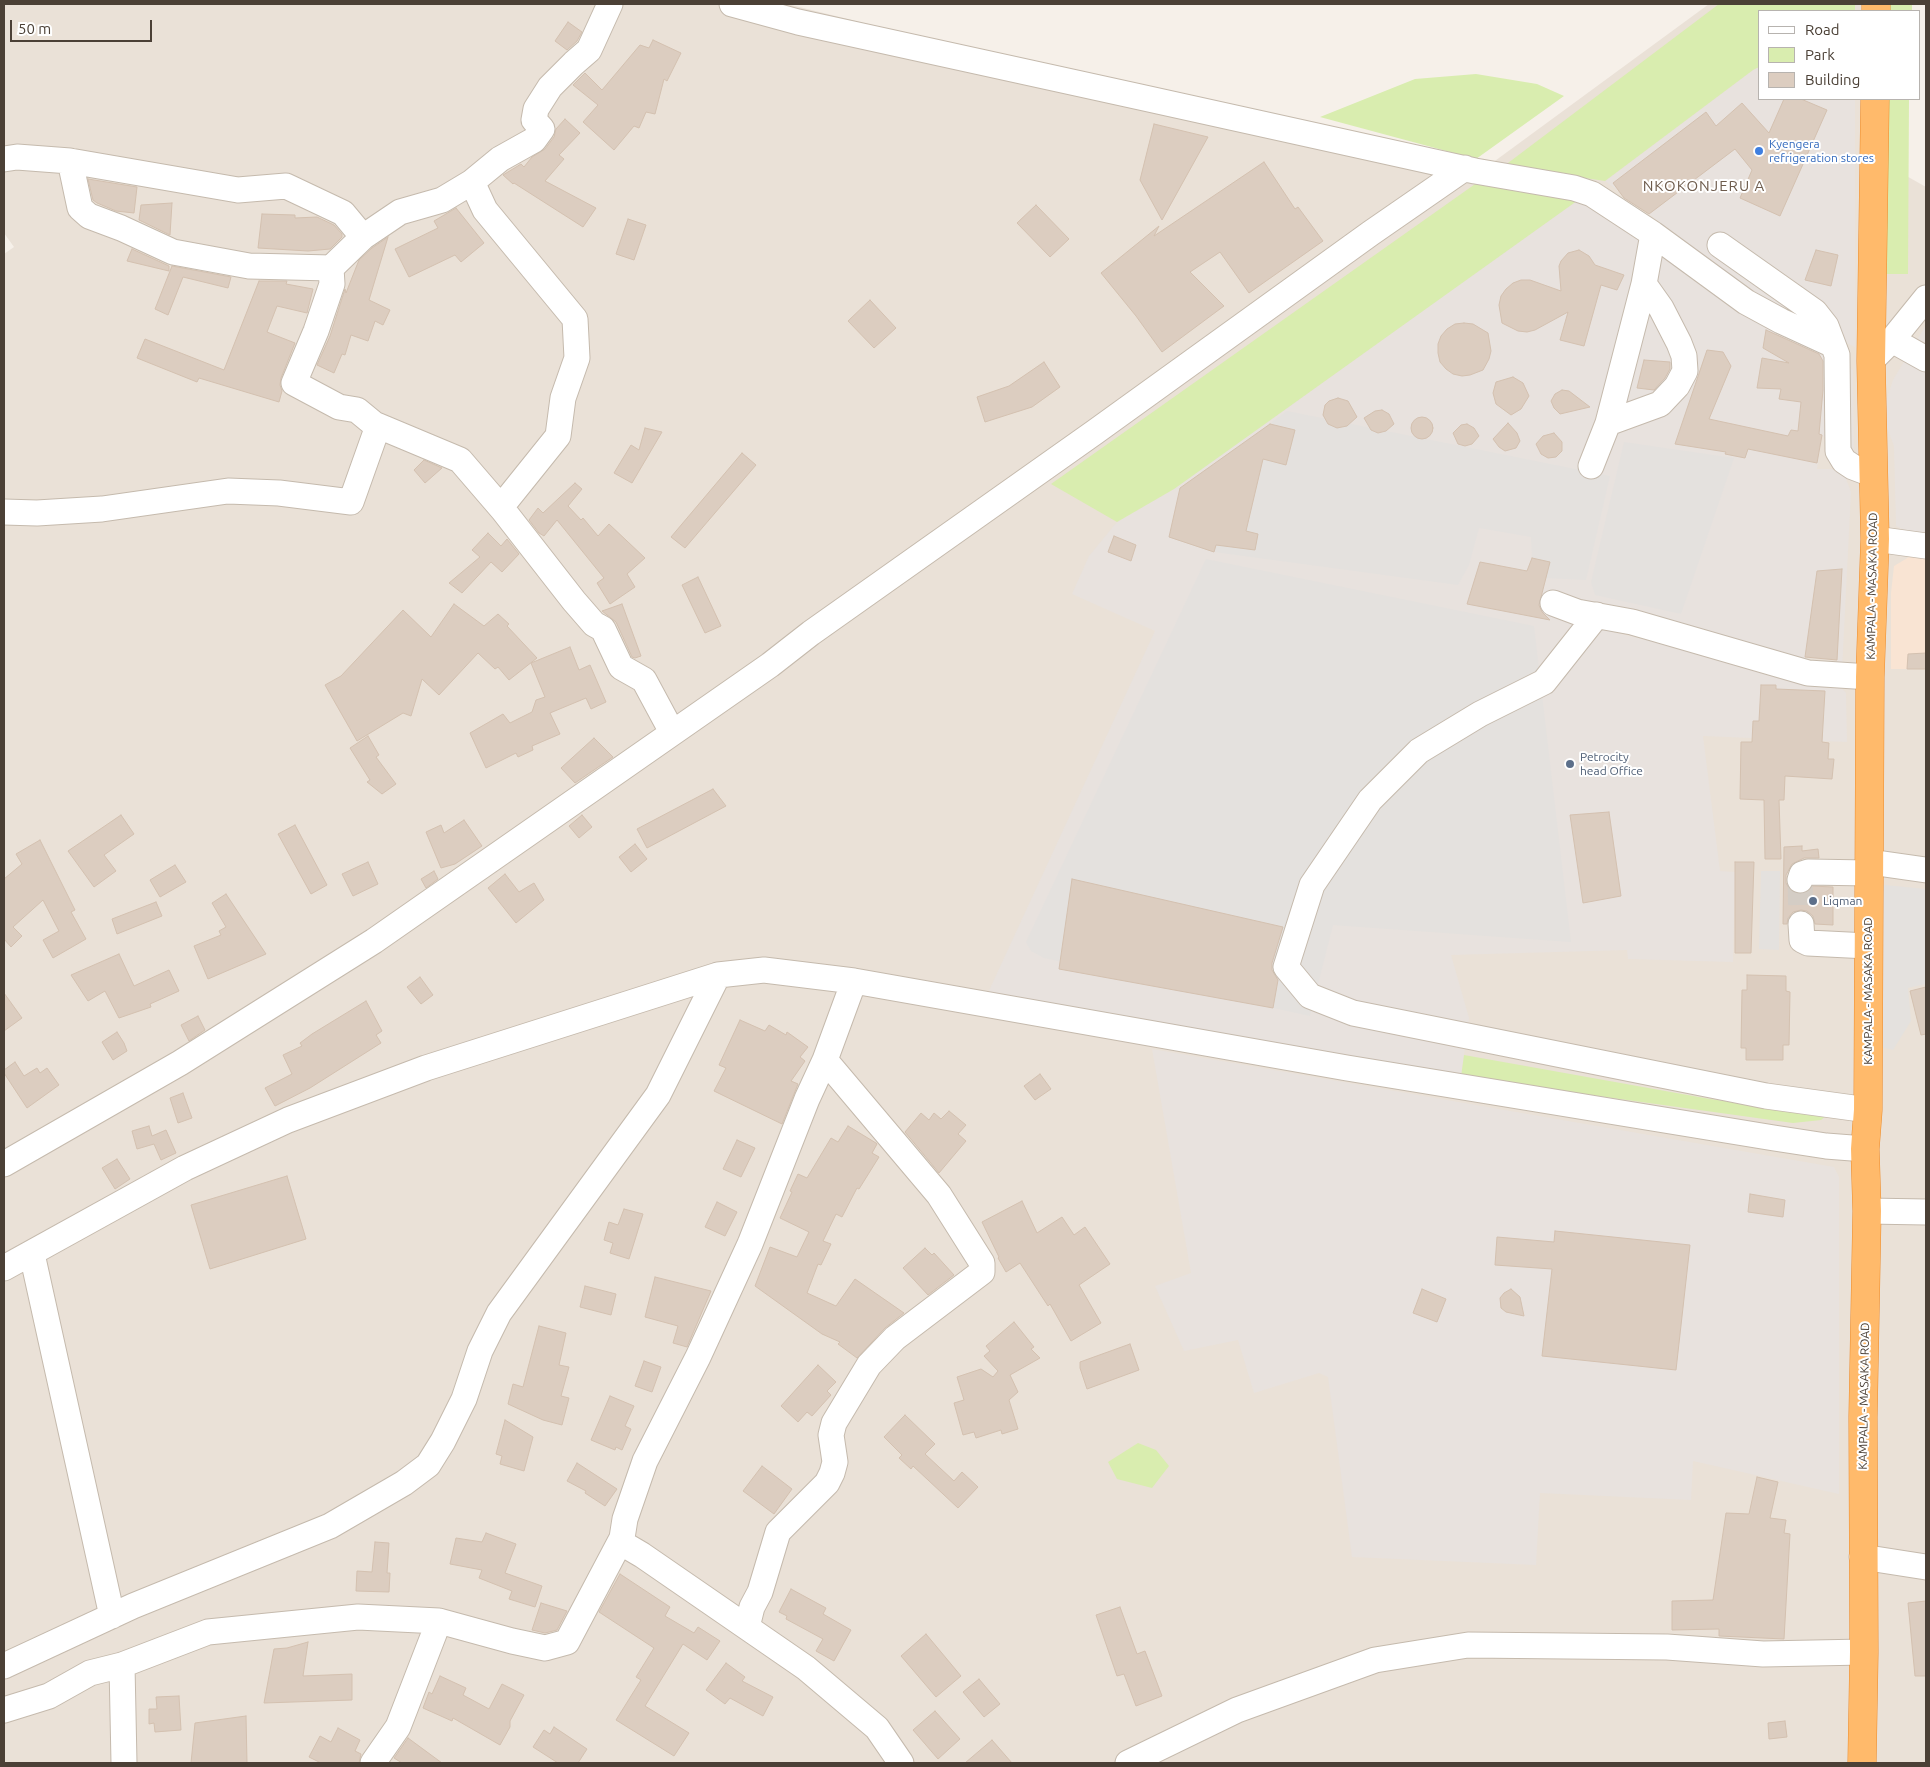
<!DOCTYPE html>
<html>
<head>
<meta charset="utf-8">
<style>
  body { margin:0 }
  #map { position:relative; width:1930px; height:1767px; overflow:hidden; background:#f6f0e9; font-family:Ubuntu,sans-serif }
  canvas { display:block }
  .frame { position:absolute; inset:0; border:5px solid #4b4036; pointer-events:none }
  .legend { position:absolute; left:1758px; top:10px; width:162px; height:90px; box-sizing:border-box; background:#fff; border:1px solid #b7b3af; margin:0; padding:6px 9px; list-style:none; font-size:15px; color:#4b4036 }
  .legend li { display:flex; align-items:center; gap:10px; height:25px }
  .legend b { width:25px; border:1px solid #b7b3af }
  .scale { position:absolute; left:10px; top:20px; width:142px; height:22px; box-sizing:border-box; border:2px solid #4b4036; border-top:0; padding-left:6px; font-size:15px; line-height:18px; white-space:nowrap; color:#4b4036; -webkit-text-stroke:4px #fff; paint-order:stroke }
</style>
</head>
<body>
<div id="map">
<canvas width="1930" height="1767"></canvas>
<div class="frame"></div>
<ul class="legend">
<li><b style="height:6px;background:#fff"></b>Road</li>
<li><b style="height:14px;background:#d9edaf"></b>Park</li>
<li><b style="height:14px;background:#dccdc0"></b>Building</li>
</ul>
<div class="scale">50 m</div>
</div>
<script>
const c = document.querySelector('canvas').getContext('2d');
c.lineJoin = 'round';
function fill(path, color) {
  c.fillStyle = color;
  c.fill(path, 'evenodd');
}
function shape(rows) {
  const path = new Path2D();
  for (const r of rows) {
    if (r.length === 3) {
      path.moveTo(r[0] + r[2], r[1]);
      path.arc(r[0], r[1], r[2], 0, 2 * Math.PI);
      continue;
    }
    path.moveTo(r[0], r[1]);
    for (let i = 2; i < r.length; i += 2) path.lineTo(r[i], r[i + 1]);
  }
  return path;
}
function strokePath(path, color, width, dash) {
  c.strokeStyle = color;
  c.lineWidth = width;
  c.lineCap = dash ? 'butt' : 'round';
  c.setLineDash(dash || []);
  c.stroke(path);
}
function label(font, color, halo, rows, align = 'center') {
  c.font = font + ' Ubuntu,sans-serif';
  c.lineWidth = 4;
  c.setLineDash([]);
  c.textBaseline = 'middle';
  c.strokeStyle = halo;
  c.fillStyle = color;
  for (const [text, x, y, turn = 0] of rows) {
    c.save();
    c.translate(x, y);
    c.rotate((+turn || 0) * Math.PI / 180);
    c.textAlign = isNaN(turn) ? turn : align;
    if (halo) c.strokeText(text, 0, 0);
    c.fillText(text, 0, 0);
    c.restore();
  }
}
fill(shape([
  [4,4,787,4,1099,81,1488,166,1709,4,1882,4,1881,11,1759,11,1759,99,1880,99,1880,161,1926,187,1926,1763,4,1763,4,254,14,247,4,233]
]), '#eae1d7');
fill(shape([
  [1919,551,1926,552,1926,669,1891,669,1891,593,1894,566]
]), '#f9e4d3');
fill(shape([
  [1759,67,1759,99,1855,99,1855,347,1774,308,1605,181,1753,70],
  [1581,198,1756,322,1853,370,1854,456,1822,435,1817,469,1832,469,1845,476,1851,492,1842,670,1837,667,1842,570,1817,572,1805,660,1624,608,1612,632,1831,682,1840,686,1846,693,1847,742,1703,736,1720,871,1735,872,1733,962,1628,959,1627,950,1451,955,1469,1018,1461,1077,987,995,1155,631,1072,594,1089,556,1117,522,1174,489],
  [1926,325,1926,540,1896,526,1894,446,1882,414,1893,380],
  [1152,1049,1834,1167,1839,1177,1839,1494,1693,1461,1691,1500,1540,1493,1536,1565,1352,1557,1328,1377,1319,1373,1254,1393,1238,1340,1184,1351,1155,1286,1191,1273]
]), '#e8e2de');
fill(shape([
  [1719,4,1855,4,1855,11,1759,11,1759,67,1753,70,1605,181,1504,166],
  [1888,4,1912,4,1912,11,1888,11],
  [1476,74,1537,84,1564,96,1476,159,1320,117,1415,79],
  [1887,99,1909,99,1908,274,1885,274],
  [1478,182,1581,198,1174,489,1117,522,1051,484],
  [1464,1055,1710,1099,1827,1115,1821,1120,1793,1123,1461,1077],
  [1138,1443,1156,1450,1169,1466,1152,1488,1117,1479,1108,1462]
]), '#d9edaf');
fill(shape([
  [1287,411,1610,476,1586,580,1545,578,1550,562,1532,558,1531,537,1479,528,1469,565,1458,585,1214,552,1225,518,1249,520,1272,422],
  [1624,442,1734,458,1681,614,1595,595,1591,582],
  [1206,559,1534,626,1571,942,1333,925,1310,1016,1044,958,1031,951,1026,942],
  [1761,871,1780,871,1779,950,1759,949],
  [1874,884,1926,889,1926,984,1908,988,1911,1021,1893,1050,1873,1045]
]), '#e4e1de');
const building = shape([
  [568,22,582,32,577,41,567,50,555,41,568,22],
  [653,40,681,53,667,81,664,79,655,114,646,112,639,128,634,126,614,150,583,122,598,105,573,85,585,73,602,90,640,45,649,48,653,40],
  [1784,99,1801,99,1827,110,1780,216,1740,198,1752,170,1735,149,1649,214,1624,198,1613,183,1706,112,1716,126,1742,103,1769,133,1784,99],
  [565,119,580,133,559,155,564,159,545,181,596,208,583,227,514,183,513,184,503,175,521,164,524,167,532,157,545,149,554,137,556,129,565,119],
  [1154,124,1208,137,1162,220,1140,180,1154,124],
  [1264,162,1295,209,1298,207,1323,241,1249,293,1220,252,1190,272,1224,306,1162,352,1136,316,1101,273,1159,226,1154,236,1264,162],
  [88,179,137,187,134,213,116,211,97,203,93,200,88,179],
  [172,203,170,235,139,220,141,205,172,203],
  [1036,205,1069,239,1050,257,1017,223,1036,205],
  [456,208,484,243,461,262,455,255,409,277,395,249,438,228,434,221,456,208],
  [262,214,295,215,295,218,317,217,334,225,342,234,342,237,330,249,308,251,258,248,262,214],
  [628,219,646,225,634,260,616,254,628,219],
  [388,237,369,300,390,310,383,325,375,321,368,341,351,335,345,355,342,354,334,373,317,365,330,336,345,289,346,293,359,260,372,248,388,237],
  [132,249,169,266,169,271,127,261,132,249],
  [1579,250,1589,256,1595,265,1624,275,1617,290,1601,285,1584,346,1560,340,1568,312,1535,330,1527,332,1518,331,1502,323,1499,305,1501,296,1506,289,1513,283,1521,280,1530,280,1561,291,1559,266,1561,261,1568,253,1579,250],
  [1816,250,1838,255,1831,286,1805,280,1816,250],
  [172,266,231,277,228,288,183,277,168,315,155,309,172,266],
  [259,281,287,281,286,284,313,289,307,313,277,306,267,332,295,343,281,378,280,385,282,391,279,402,199,378,197,382,137,358,145,339,224,370,259,281],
  [870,300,896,328,874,348,848,321,870,300],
  [1464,323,1473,324,1488,333,1491,351,1489,359,1483,370,1470,375,1462,376,1453,374,1446,369,1440,362,1438,353,1438,344,1441,336,1447,329,1455,324,1464,323],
  [1766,330,1819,354,1823,361,1823,390,1819,434,1822,435,1817,463,1748,449,1745,458,1725,454,1726,452,1675,444,1707,350,1723,352,1731,366,1709,419,1788,436,1791,430,1798,431,1801,402,1779,399,1781,389,1757,388,1762,358,1789,363,1763,348,1766,330],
  [1644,360,1670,362,1670,369,1665,378,1654,390,1637,388,1644,360],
  [1044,362,1060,387,1032,407,985,422,977,397,1009,386,1044,362],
  [1513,377,1523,383,1529,396,1521,409,1511,415,1496,404,1493,393,1496,382,1513,377],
  [1562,390,1569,391,1590,407,1560,414,1554,408,1551,401,1555,394,1562,390],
  [1338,398,1348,401,1357,417,1347,426,1337,428,1328,424,1323,415,1325,405,1329,401,1338,398],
  [1382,410,1389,414,1394,424,1386,431,1378,433,1371,430,1364,418,1375,411,1382,410],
  [1422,428,11],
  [1508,423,1517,433,1520,441,1516,448,1505,451,1499,447,1493,439,1508,423],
  [1270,424,1295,430,1286,465,1263,459,1246,531,1258,534,1255,550,1216,545,1214,552,1169,537,1180,488,1270,424],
  [1467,424,1474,428,1479,436,1472,444,1465,446,1458,444,1453,433,1461,425,1467,424],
  [645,428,662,432,632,483,614,473,631,445,639,450,645,428],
  [1554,433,1562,442,1562,451,1556,457,1548,458,1541,454,1536,444,1543,436,1554,433],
  [742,453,756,465,685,548,671,537,742,453],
  [424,460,442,468,425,483,414,470,424,460],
  [575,483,582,489,568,506,581,520,583,518,598,536,609,524,645,558,627,574,635,587,610,604,597,583,604,578,557,520,544,536,539,533,529,520,538,508,543,513,575,483],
  [488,533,501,546,507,539,519,554,502,572,491,562,462,593,449,583,480,557,472,550,488,533],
  [1114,536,1136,545,1131,561,1108,552,1114,536],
  [1532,558,1550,562,1539,605,1542,612,1550,620,1467,604,1480,562,1527,571,1532,558],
  [1842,569,1837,660,1805,657,1817,571,1842,569],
  [698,577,721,626,705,633,682,585,698,577],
  [454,604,484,626,498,614,509,624,507,626,537,658,509,680,498,667,495,669,478,653,439,695,422,679,411,716,403,713,357,741,325,685,341,676,403,610,431,637,454,604],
  [622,604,641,656,635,658,632,657,616,622,602,611,622,604],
  [570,647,579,670,590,665,606,702,591,709,586,698,550,713,560,734,532,746,533,750,518,757,516,753,486,768,470,733,503,714,510,723,532,712,536,700,545,697,531,663,570,647],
  [1926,653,1926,669,1907,669,1908,654,1926,653],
  [1761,685,1776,685,1776,689,1825,691,1822,742,1829,743,1828,759,1834,759,1832,779,1785,776,1784,800,1779,800,1781,859,1765,859,1764,800,1740,799,1741,742,1752,742,1753,721,1759,721,1761,685],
  [368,736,379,755,376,757,396,784,382,794,367,782,370,780,350,748,368,736],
  [594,738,613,757,575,783,561,768,594,738],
  [713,789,726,806,647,848,637,829,713,789],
  [1609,812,1621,896,1583,903,1570,815,1609,812],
  [121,815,134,834,104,855,116,871,94,887,68,851,121,815],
  [582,815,592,827,579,838,569,826,582,815],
  [464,820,482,846,455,864,441,868,426,832,441,825,444,833,464,820],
  [295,825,327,885,311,894,278,834,295,825],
  [40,840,75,910,71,912,86,939,53,958,43,940,59,931,43,900,13,927,22,936,11,947,4,939,4,879,22,864,16,854,40,840],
  [635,844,647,859,631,872,619,857,635,844],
  [1802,846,1802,851,1818,849,1819,858,1804,858,1792,864,1786,875,1786,883,1790,890,1796,894,1803,894,1809,891,1812,886,1833,887,1833,925,1815,924,1813,916,1807,911,1801,910,1793,912,1788,918,1787,924,1783,924,1784,847,1802,846],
  [368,862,378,884,353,896,342,874,368,862],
  [1735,862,1754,862,1751,953,1735,953,1735,862],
  [175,865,186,882,160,897,150,880,175,865],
  [434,871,438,879,426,888,421,879,434,871],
  [505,874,519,892,534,883,544,900,516,923,488,888,505,874],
  [1072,879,1283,927,1272,963,1272,970,1278,980,1273,1008,1059,969,1072,879],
  [226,894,266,954,208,979,194,946,221,935,219,931,226,927,212,903,226,894],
  [156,902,162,916,117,934,112,919,156,902],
  [119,954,134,986,169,970,179,991,150,1004,151,1007,119,1018,105,991,88,1001,71,975,119,954],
  [1747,975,1786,976,1786,991,1790,992,1789,1045,1783,1045,1783,1060,1746,1060,1746,1048,1741,1048,1742,990,1747,990,1747,975],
  [420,977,433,995,421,1004,407,987,420,977],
  [1926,987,1926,1034,1921,1035,1910,991,1926,987],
  [4,993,22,1018,4,1031,4,993],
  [366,1001,382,1031,376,1035,381,1043,310,1088,275,1106,265,1088,292,1074,283,1055,302,1046,300,1043,312,1034,366,1001],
  [198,1016,205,1030,189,1041,181,1025,198,1016],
  [740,1020,765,1031,769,1025,786,1035,787,1032,808,1047,800,1057,805,1061,791,1081,798,1084,782,1124,714,1091,726,1068,719,1065,740,1020],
  [117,1032,124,1043,127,1051,113,1060,102,1042,117,1032],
  [15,1062,24,1076,37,1068,40,1073,47,1068,59,1085,27,1108,4,1073,4,1070,15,1062],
  [1040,1074,1051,1089,1035,1100,1024,1086,1040,1074],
  [183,1093,192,1118,178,1123,170,1098,183,1093],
  [949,1111,966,1125,958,1134,966,1141,939,1173,905,1132,921,1113,929,1120,934,1113,941,1119,949,1111],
  [149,1126,152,1136,166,1130,176,1153,161,1160,154,1144,137,1149,132,1131,149,1126],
  [848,1126,876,1143,877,1144,872,1153,879,1157,859,1189,857,1188,842,1217,836,1214,823,1241,831,1244,821,1265,818,1264,807,1293,836,1306,855,1279,904,1313,885,1328,857,1358,838,1344,840,1342,822,1334,755,1286,770,1247,797,1257,809,1232,780,1218,792,1192,790,1191,798,1174,807,1178,831,1138,838,1142,848,1126],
  [737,1140,755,1148,741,1177,723,1169,737,1140],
  [117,1159,130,1179,115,1189,102,1168,117,1159],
  [287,1176,306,1239,210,1269,191,1205,287,1176],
  [1750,1194,1785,1200,1783,1217,1748,1212,1750,1194],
  [1022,1201,1037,1233,1062,1217,1074,1235,1085,1227,1110,1264,1079,1285,1101,1323,1071,1341,1050,1304,1048,1306,1020,1263,1006,1272,998,1258,999,1257,982,1222,1022,1201],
  [717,1202,737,1212,725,1236,705,1227,717,1202],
  [624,1209,643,1214,629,1259,610,1253,613,1243,604,1240,609,1222,618,1225,624,1209],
  [1555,1231,1690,1245,1676,1370,1542,1356,1552,1269,1495,1265,1497,1237,1554,1242,1555,1231],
  [925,1248,932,1255,934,1253,954,1275,928,1295,903,1268,925,1248],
  [655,1277,711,1291,687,1347,673,1343,678,1326,645,1317,655,1277],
  [585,1286,616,1294,611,1315,580,1307,585,1286],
  [1422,1289,1446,1299,1437,1322,1413,1313,1422,1289],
  [1511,1289,1520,1297,1524,1316,1506,1312,1501,1308,1500,1298,1504,1293,1511,1289],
  [1014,1322,1034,1347,1031,1349,1040,1358,1010,1375,1018,1392,1009,1400,1018,1429,1002,1434,1001,1430,976,1438,974,1432,963,1435,954,1403,964,1400,957,1377,981,1369,993,1377,998,1371,984,1356,990,1351,986,1346,1014,1322],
  [539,1326,566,1333,559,1365,569,1367,561,1396,569,1398,562,1425,543,1420,508,1404,513,1384,523,1387,539,1326],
  [1130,1344,1139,1370,1087,1389,1080,1368,1080,1362,1130,1344],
  [644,1361,661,1367,652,1392,635,1386,644,1361],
  [818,1365,836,1382,827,1391,831,1395,812,1416,807,1412,798,1422,781,1406,818,1365],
  [610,1396,634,1406,625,1426,631,1429,622,1450,616,1447,615,1450,591,1440,610,1396],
  [905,1415,935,1444,925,1454,954,1481,962,1472,978,1487,958,1508,913,1466,911,1469,899,1458,902,1455,884,1437,905,1415],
  [505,1420,533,1437,524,1471,500,1464,502,1456,496,1454,505,1420],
  [577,1463,617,1489,605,1506,585,1493,586,1491,567,1481,577,1463],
  [762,1466,792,1489,774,1514,743,1491,762,1466],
  [1757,1477,1778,1482,1770,1518,1786,1520,1784,1533,1790,1534,1784,1639,1719,1636,1719,1629,1672,1630,1672,1601,1713,1600,1726,1513,1749,1514,1757,1477],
  [486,1533,516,1544,505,1573,542,1586,535,1607,509,1599,512,1591,479,1578,482,1570,450,1564,456,1538,482,1542,486,1533],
  [375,1542,389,1543,387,1573,390,1573,389,1592,356,1591,357,1571,372,1572,375,1542],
  [620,1574,670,1607,665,1616,694,1633,698,1627,720,1641,707,1660,683,1644,645,1706,689,1733,674,1756,616,1720,641,1680,636,1677,654,1648,599,1612,620,1574],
  [791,1589,826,1608,823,1614,851,1630,834,1661,816,1651,823,1639,786,1619,787,1616,779,1612,791,1589],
  [1926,1601,1926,1676,1915,1676,1908,1603,1926,1601],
  [541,1603,567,1611,557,1630,545,1633,532,1630,541,1603],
  [1120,1607,1137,1654,1145,1651,1162,1696,1136,1706,1124,1674,1117,1676,1096,1615,1120,1607],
  [926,1634,961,1676,936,1697,901,1656,926,1634],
  [308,1642,303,1676,352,1674,352,1700,264,1703,274,1649,287,1648,308,1642],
  [726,1663,745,1677,742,1681,773,1697,763,1716,730,1698,725,1704,706,1690,726,1663],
  [440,1676,466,1688,463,1695,489,1709,502,1684,524,1695,510,1721,510,1727,500,1745,453,1718,452,1721,423,1708,429,1692,432,1694,440,1676],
  [979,1679,1000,1704,984,1717,963,1692,979,1679],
  [179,1696,181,1730,155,1732,154,1723,149,1724,149,1709,157,1709,156,1697,179,1696],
  [935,1711,960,1739,938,1759,913,1730,935,1711],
  [246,1716,247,1763,191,1763,195,1723,246,1716],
  [1785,1721,1787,1737,1769,1739,1768,1723,1785,1721],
  [554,1727,587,1749,578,1763,558,1763,533,1747,544,1730,550,1734,554,1727],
  [338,1728,360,1740,355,1751,361,1754,359,1763,321,1763,309,1757,320,1736,331,1742,338,1728],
  [408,1738,442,1763,402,1763,394,1758,408,1738],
  [992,1740,1012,1763,965,1763,992,1740]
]);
fill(building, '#dccdc0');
strokePath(building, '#d4c1b0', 1);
strokePath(shape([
  [1800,880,1801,924]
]), '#d4cdc5', 25, [25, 12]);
const minor = shape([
  [732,4,798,22,1140,97,1475,171,1574,188,1592,194,1653,234,1746,302,1781,321,1831,344],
  [4,159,17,157,70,161,238,190,286,186,343,213,363,237,331,268,249,266,173,252,121,228,89,216,80,208,70,161],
  [472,182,500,159,534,140,542,129,534,120,536,109,550,87,574,63,589,50,610,4],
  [363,237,400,212,442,200,472,182,485,210,575,319,577,358,563,398,558,436,501,507],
  [1720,245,1815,312,1826,326,1837,355,1838,451,1844,461,1853,467,1874,475],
  [331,268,332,284,316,331,294,383,339,407,357,410,374,424,460,460,503,510,574,601,594,624,603,629,621,667,644,680,672,732],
  [1892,340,1926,359],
  [1871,361,1892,340,1926,298],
  [1608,423,1660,404,1677,386,1685,371,1684,356,1679,343,1661,308,1644,284],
  [1591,466,1608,423,1644,284,1653,234],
  [4,512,37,513,102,509,228,491,279,493,351,502,378,426],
  [1875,539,1926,546],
  [1553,603,1577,612,1632,622,1808,673,1870,677],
  [1597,615,1544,682,1480,714,1419,751,1370,800,1312,885,1286,967,1310,996,1353,1013,1766,1096,1868,1110],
  [1870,862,1926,870],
  [1800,880,1802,874,1808,872,1869,873],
  [1801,924,1802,940,1808,943,1868,946],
  [854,981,825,1060,807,1099,750,1244,698,1357,645,1461,625,1519,622,1538,625,1545,642,1555,806,1668,877,1728,901,1763],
  [4,1164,180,1063,374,941,770,665,811,633,1095,432,1371,233,1465,168],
  [1867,1211,1926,1212],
  [32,1254,112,1616],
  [4,1268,185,1168,288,1120,426,1068,718,975],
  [1862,1557,1926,1567],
  [747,1627,752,1607,760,1592,778,1532,827,1483,832,1473,835,1462,831,1435,834,1423,869,1365,895,1338,982,1272,982,1263,939,1195,825,1060],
  [122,1665,124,1763],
  [4,1666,133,1606,330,1526,404,1483,428,1465,443,1441,464,1399,480,1351,499,1313,658,1095,718,975,764,970,854,981,1347,1068,1774,1138,1826,1146,1865,1149],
  [4,1710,49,1696,90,1673,122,1665,208,1632,358,1617,439,1621,512,1641,545,1648,567,1642,622,1538],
  [373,1763,398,1727,439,1621],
  [1128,1763,1237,1710,1375,1660,1468,1645,1667,1647,1763,1654,1864,1652]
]);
const highway = shape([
  [1876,11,1876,4],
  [1862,1763,1864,1652,1863,1417,1867,1211,1865,1149,1868,1110,1870,677,1875,539,1871,361,1875,99]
]);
strokePath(minor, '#c5baad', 27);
strokePath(highway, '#ec8c2d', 29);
strokePath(minor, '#fff', 25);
strokePath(highway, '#ffba6b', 28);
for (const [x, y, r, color] of [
  [1759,151,5,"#3f7fe0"],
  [1570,764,5,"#5c6f8a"],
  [1813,901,5,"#5c6f8a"]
]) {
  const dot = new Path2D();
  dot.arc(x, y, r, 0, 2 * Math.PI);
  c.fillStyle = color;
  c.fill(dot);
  strokePath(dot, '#fff', 2);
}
label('12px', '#366cbe', '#fff', [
  ["Kyengera",1769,144],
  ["refrigeration stores",1769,158]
], 'left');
label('12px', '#4b4036', '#fff', [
  ["KAMPALA - MASAKA ROAD",1872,586,-89],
  ["KAMPALA - MASAKA ROAD",1868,991,-90],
  ["KAMPALA - MASAKA ROAD",1864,1396,-89]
]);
label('12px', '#4e5e75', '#fff', [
  ["Petrocity",1580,757],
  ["head Office",1580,771],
  ["Liqman",1823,901]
], 'left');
c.letterSpacing = '1px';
label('15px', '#6e5c4d', '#fff', [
  ["NKOKONJERU A",1704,186]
]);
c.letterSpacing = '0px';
</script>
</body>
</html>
